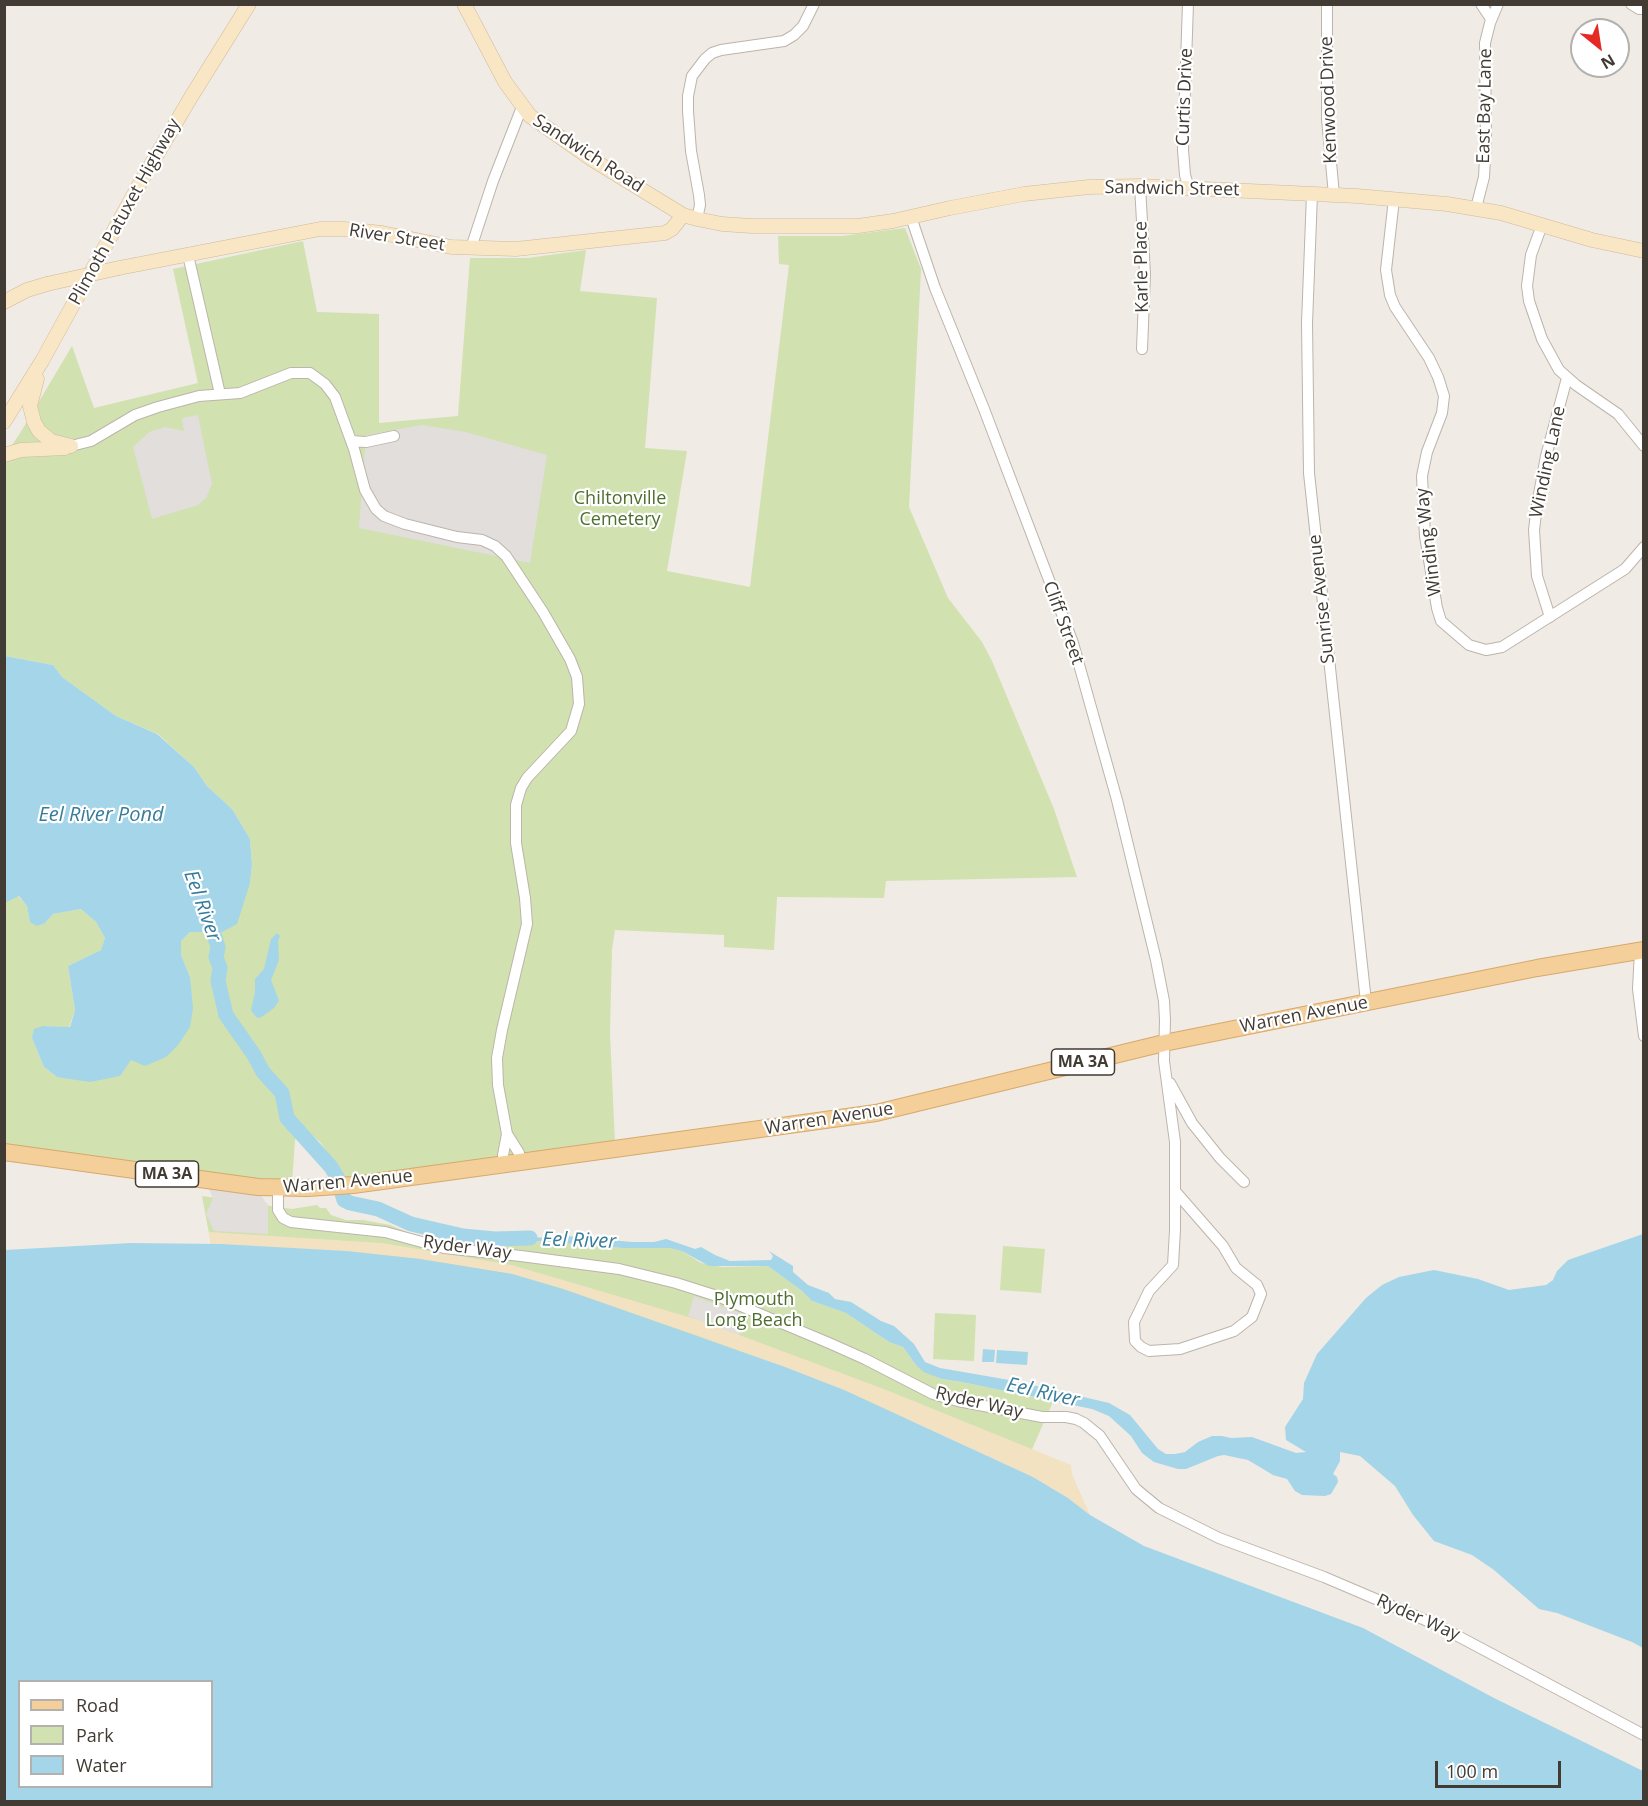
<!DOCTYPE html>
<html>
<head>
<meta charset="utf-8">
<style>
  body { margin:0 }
  #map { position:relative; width:1648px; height:1806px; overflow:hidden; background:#f0ebe4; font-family:"Open Sans",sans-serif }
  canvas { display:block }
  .frame { position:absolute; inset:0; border:6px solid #413b34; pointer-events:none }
  .legend { position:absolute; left:18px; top:1680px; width:195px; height:108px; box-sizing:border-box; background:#fff; border:2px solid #b3b1ae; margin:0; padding:8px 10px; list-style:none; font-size:18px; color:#413b34 }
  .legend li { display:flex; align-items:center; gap:12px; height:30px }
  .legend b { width:30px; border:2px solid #b3b1ae }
  .north { position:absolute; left:1570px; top:18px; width:60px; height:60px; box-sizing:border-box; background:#fff; border:2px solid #b3b1ae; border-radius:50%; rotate:150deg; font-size:16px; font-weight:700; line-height:24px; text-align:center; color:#413b34 }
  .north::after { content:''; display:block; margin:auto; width:21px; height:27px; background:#e52a26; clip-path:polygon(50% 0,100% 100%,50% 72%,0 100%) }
  .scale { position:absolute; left:1435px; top:1761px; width:126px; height:27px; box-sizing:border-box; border:3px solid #413b34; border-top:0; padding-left:8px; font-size:18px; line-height:21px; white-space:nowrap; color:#413b34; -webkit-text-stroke:4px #fff; paint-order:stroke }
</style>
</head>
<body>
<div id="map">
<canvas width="1648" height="1806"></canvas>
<div class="frame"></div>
<ul class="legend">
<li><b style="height:8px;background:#f4cf99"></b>Road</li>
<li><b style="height:16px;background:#d1e1b0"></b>Park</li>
<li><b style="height:16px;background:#a5d5e8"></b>Water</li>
</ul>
<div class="north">N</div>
<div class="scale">100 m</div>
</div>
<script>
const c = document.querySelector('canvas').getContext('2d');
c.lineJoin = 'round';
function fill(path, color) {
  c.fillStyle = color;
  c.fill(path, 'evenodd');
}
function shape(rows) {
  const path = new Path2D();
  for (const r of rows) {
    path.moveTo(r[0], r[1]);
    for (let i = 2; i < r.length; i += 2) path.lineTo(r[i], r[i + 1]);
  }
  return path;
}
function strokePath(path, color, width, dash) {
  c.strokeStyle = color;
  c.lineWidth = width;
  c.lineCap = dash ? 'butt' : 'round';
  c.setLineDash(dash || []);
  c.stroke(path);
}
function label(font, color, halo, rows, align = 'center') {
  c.font = font + ' "Open Sans",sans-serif';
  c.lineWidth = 4.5;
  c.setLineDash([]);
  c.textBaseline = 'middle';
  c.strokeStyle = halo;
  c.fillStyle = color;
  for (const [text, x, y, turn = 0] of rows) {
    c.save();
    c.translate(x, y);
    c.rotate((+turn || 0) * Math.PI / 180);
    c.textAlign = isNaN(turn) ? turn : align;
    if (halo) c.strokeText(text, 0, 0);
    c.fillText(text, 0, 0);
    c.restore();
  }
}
fill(shape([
  [905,228,921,269,909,507,948,598,982,642,992,661,1054,809,1077,877,886,881,884,898,777,897,774,950,724,947,724,935,615,930,612,949,610,1033,615,1144,346,1179,320,1142,302,1127,295,1140,292,1183,274,1182,5,1148,5,903,18,896,27,906,30,922,45,923,53,914,81,909,96,922,105,938,101,950,68,966,75,1010,69,1027,43,1026,32,1038,44,1067,57,1077,190,977,181,955,181,941,190,932,222,932,250,883,252,864,250,839,232,809,207,786,194,767,158,734,116,716,62,677,53,665,5,656,5,456,22,430,72,346,94,408,198,383,173,269,303,241,317,312,379,314,379,423,458,416,470,258,528,258,586,250,580,291,657,298,645,448,687,451,667,571,750,587,789,265,779,264,778,236,842,236],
  [202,1196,292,1209,317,1205,320,1208,326,1208,331,1215,346,1220,363,1220,390,1225,419,1237,459,1247,475,1247,510,1241,535,1241,623,1248,670,1248,682,1251,701,1263,722,1267,768,1266,802,1291,812,1301,846,1313,889,1342,903,1347,916,1365,942,1379,962,1382,1025,1395,1052,1402,1052,1404,1029,1456,346,1251,211,1244],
  [1003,1246,1045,1249,1041,1293,1000,1290],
  [935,1313,976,1315,974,1361,933,1359]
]), '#d1e1b0');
fill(shape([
  [209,1232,382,1243,512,1265,702,1321,889,1391,1071,1465,1072,1474,1090,1515,1068,1498,1033,1477,844,1390,704,1338,563,1289,512,1274,420,1259,346,1251,211,1244]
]), '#f2e2c2');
fill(shape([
  [198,415,212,484,206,498,198,505,152,519,133,447,149,432,165,427,184,431,182,418],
  [422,425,466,432,547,455,530,563,359,528,366,435],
  [209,1189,262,1196,266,1203,268,1203,268,1234,214,1231,206,1214,213,1198],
  [694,1296,747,1316,739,1335,688,1316]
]), '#e1dedc');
fill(shape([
  [5,656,53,665,62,677,116,716,157,734,194,767,207,786,232,809,250,839,252,864,250,883,237,924,222,932,190,932,181,941,181,955,190,977,193,1008,190,1027,178,1045,166,1057,145,1066,131,1060,120,1076,90,1082,57,1077,44,1067,32,1038,34,1029,43,1026,70,1027,75,1010,68,966,101,950,105,938,96,922,81,909,53,914,45,923,37,926,30,922,27,906,19,896,5,903],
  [277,933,280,936,278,941,279,960,271,980,279,1001,274,1008,260,1018,256,1017,251,1010,255,992,255,979,264,969,271,939],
  [1643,1234,1643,1648,1632,1642,1557,1613,1539,1609,1494,1570,1472,1555,1434,1541,1413,1515,1395,1486,1360,1456,1340,1452,1340,1461,1333,1474,1337,1477,1338,1482,1331,1494,1325,1496,1302,1495,1295,1491,1287,1479,1273,1475,1248,1460,1224,1455,1218,1456,1186,1469,1178,1469,1154,1462,1142,1453,1131,1436,1109,1416,1092,1409,962,1382,942,1379,924,1372,916,1365,903,1347,889,1342,846,1313,812,1301,802,1291,768,1266,709,1266,682,1251,670,1248,623,1248,511,1239,567,1236,632,1242,654,1242,666,1239,695,1249,701,1247,715,1255,730,1261,771,1260,773,1256,769,1251,793,1266,793,1272,808,1285,829,1293,835,1299,851,1302,881,1321,894,1326,914,1344,925,1362,940,1368,1015,1381,1109,1403,1130,1415,1158,1449,1166,1454,1175,1454,1185,1452,1198,1442,1212,1436,1222,1436,1231,1438,1252,1437,1296,1453,1306,1452,1286,1440,1285,1427,1303,1399,1304,1383,1317,1354,1366,1298,1382,1285,1399,1277,1434,1270,1478,1279,1509,1290,1546,1285,1553,1280,1557,1271,1568,1260],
  [131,1243,221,1244,346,1251,420,1259,512,1274,563,1289,785,1367,844,1390,1033,1477,1068,1498,1090,1515,1144,1546,1363,1628,1494,1698,1643,1771,1643,1801,5,1801,5,1250],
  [20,1682,212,1682,212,1786,20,1786],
  [983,1349,995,1350,994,1362,982,1362],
  [997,1350,1028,1352,1027,1365,996,1363]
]), '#a5d5e8');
strokePath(shape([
  [207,913,218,947,216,957,220,968,218,981,226,1015,254,1055,263,1072,282,1093,287,1118,331,1167,337,1177,344,1200,350,1203,378,1209,411,1224,463,1236,495,1239,530,1238]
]), '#a5d5e8', 15);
const street = shape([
  [1188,4,1183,150,1185,175,1189,188],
  [1327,4,1327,119,1334,195],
  [1481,4,1491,19],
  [1631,4,1639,9,1644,9],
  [1140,186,1145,274,1142,349],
  [1312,194,1307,323,1309,473,1366,1002],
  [1394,199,1386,270,1390,295,1395,307,1429,358,1438,377,1444,396,1442,413,1427,452,1422,476,1425,536,1437,608,1441,621,1469,645,1486,650,1502,647,1625,569,1644,547],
  [1476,208,1484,177,1486,140,1485,43,1490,23,1498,4],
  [911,217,935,288,984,409,1073,643,1117,800,1156,960,1164,1001,1165,1020,1164,1061,1175,1142,1175,1191],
  [697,219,700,205,699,195,691,151,688,111,688,96,692,76,705,59,712,53,721,50,784,41,794,35,803,26,814,4],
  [1542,225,1531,255,1527,286,1529,301,1542,339,1559,370,1576,385,1618,414,1644,446],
  [471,248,493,181,522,107],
  [188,255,220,394],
  [351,441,366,442,394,436],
  [71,446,91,441,135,415,158,407,199,396,240,393,291,373,310,373,325,384,335,397,354,449,365,490,376,509,384,516,405,524,457,537,482,540,495,546,506,556,543,612,570,659,577,677,579,704,571,731,527,778,521,788,516,805,516,843,525,898,527,924,502,1030,497,1058,498,1085,507,1134,503,1155,504,1165],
  [1550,617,1537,576,1534,530,1537,505,1546,456,1567,378],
  [1640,951,1638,989,1644,1036],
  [1170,1083,1192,1123,1220,1158,1244,1182],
  [507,1134,519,1153,520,1163],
  [278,1188,278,1210,283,1218,291,1222,385,1232,444,1248,521,1256,619,1269,676,1283,717,1296,829,1343,865,1359,933,1394,958,1401,1042,1417,1066,1417,1076,1419,1084,1423,1100,1436,1136,1489,1159,1508,1219,1538,1324,1577,1439,1626,1644,1735],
  [1175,1191,1223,1246,1236,1268,1257,1285,1261,1294,1252,1317,1234,1331,1180,1349,1149,1351,1141,1347,1135,1341,1134,1322,1149,1291,1173,1265,1175,1230,1175,1191]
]);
const secondary = shape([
  [464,4,505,82,530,116,593,160,683,215,697,219,722,224,752,226,858,226,893,221,950,208,1024,194,1089,187,1140,186,1357,196,1447,204,1501,213,1592,240,1644,251],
  [119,268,320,229,344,229,382,233,451,247,516,249,665,233,672,229,683,215],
  [4,302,27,290,47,284],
  [37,379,30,406,34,422,39,431,51,441,71,446],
  [4,422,42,361,139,185,191,97,249,4],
  [4,455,21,450,65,448]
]);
const primary = shape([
  [4,1152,258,1187,307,1188,353,1185,876,1113,1164,1043,1537,968,1644,950]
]);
strokePath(street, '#bdb4ab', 12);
strokePath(secondary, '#cfba9a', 15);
strokePath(primary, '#d7a96b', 18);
strokePath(street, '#fff', 10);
strokePath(secondary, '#f9e6c5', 14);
strokePath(primary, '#f4cf99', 16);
const secondaryBridge = shape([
  [47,284,119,268]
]);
strokePath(secondaryBridge, '#cfba9a', 15, []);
strokePath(secondaryBridge, '#f9e6c5', 14);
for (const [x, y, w] of [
  [1083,1062,63],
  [167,1174,63]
]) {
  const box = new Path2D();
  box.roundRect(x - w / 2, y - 13, w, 26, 4.5);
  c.fillStyle = '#fff';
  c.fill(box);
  strokePath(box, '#413b34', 1.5);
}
label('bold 16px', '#413b34', null, [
  ["MA 3A",1083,1062],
  ["MA 3A",167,1174]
]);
label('18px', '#413b34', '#fff', [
  ["Curtis Drive",1185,97,-88],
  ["Kenwood Drive",1329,100,-92],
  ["East Bay Lane",1485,106,-89],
  ["Sandwich Road",588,154,33],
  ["Sandwich Street",1172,189,1],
  ["Plimoth Patuxet Highway",125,212,-61],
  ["River Street",397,238,9],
  ["Karle Place",1142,267,-91],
  ["Winding Lane",1548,462,-78],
  ["Winding Way",1429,542,-97],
  ["Sunrise Avenue",1322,599,-96],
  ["Cliff Street",1063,623,70],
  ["Warren Avenue",1304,1015,-11],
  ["Warren Avenue",829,1119,-9],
  ["Warren Avenue",348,1182,-5],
  ["Ryder Way",467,1248,8],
  ["Ryder Way",979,1403,13],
  ["Ryder Way",1418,1618,24]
]);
label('18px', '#4e6d2e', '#fff', [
  ["Chiltonville",620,499],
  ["Cemetery",620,520],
  ["Plymouth",754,1300],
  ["Long Beach",754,1321]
]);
label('italic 20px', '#377d9b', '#fff', [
  ["Eel River Pond",101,815],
  ["Eel River",202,906,70],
  ["Eel River",579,1241,2],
  ["Eel River",1043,1393,13]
]);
</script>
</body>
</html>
